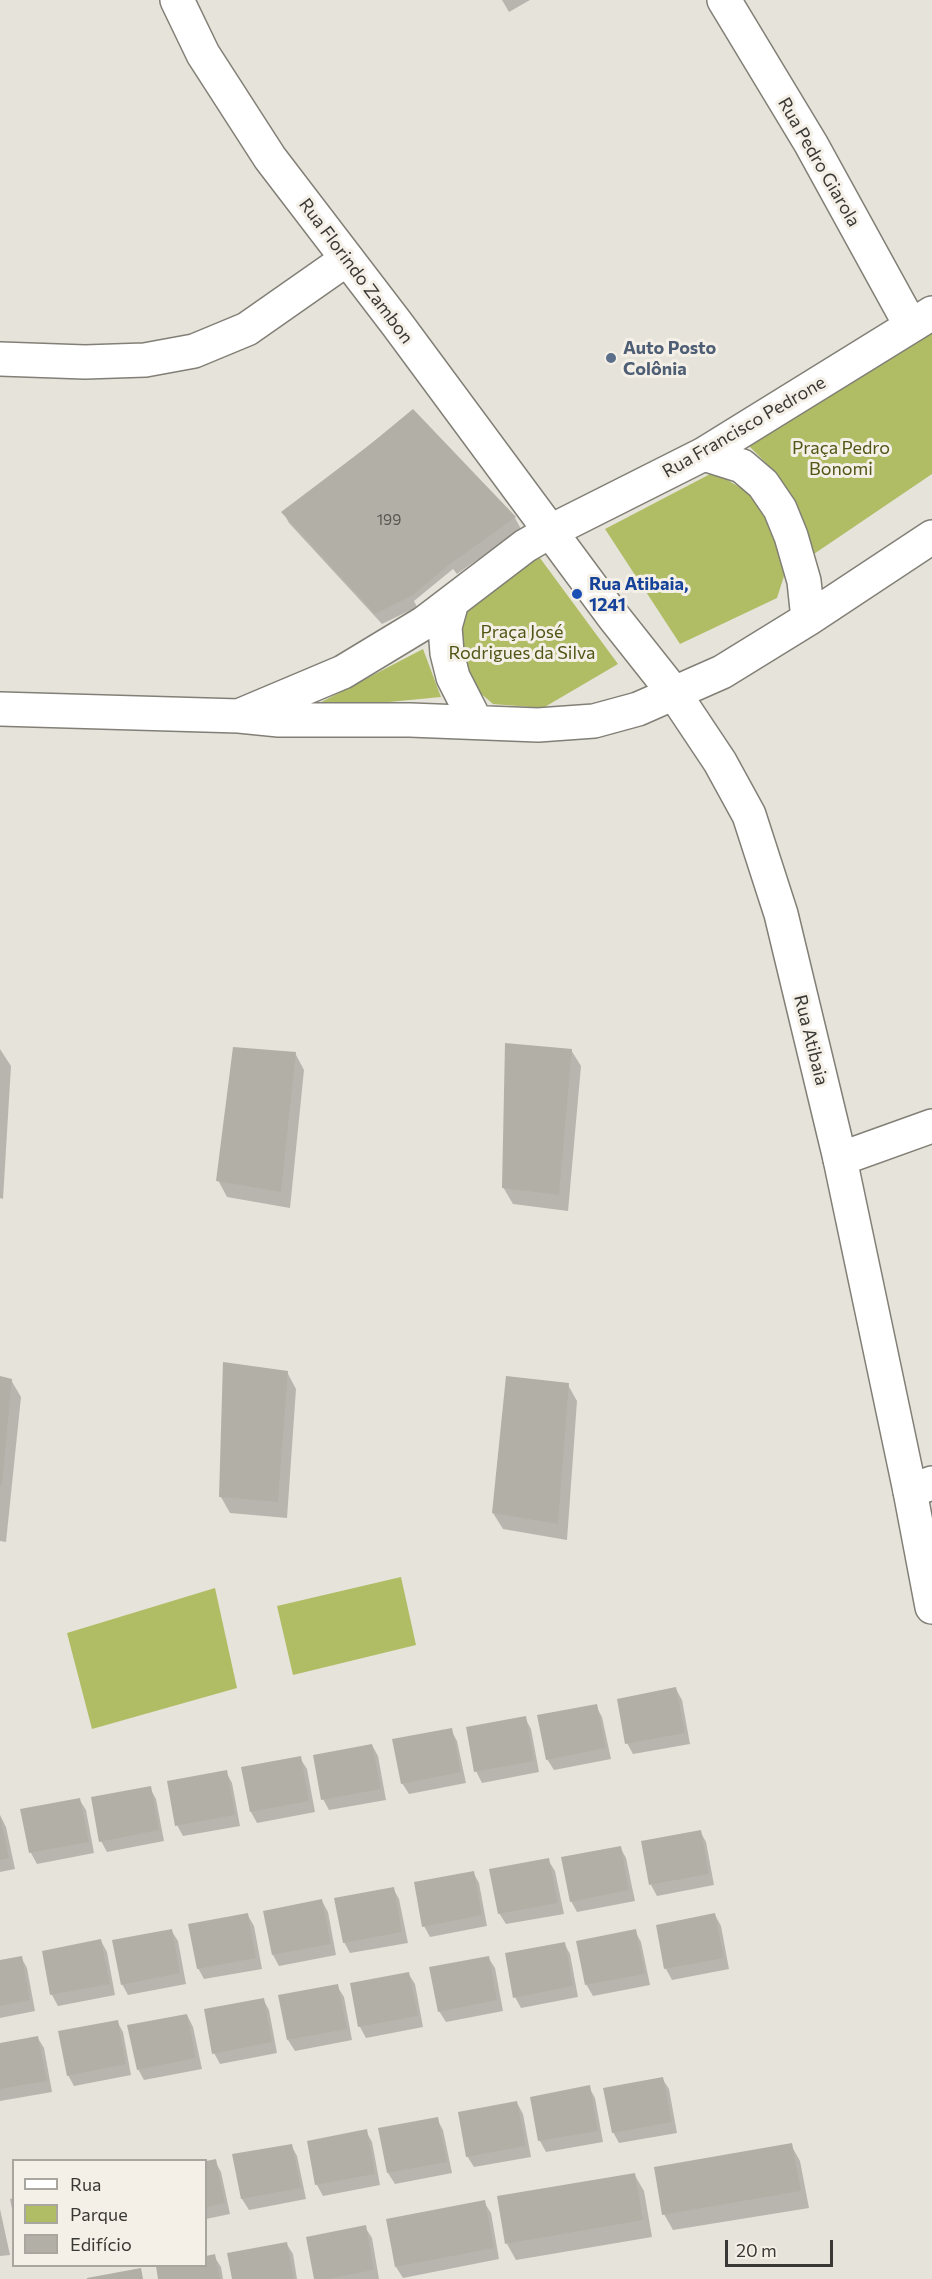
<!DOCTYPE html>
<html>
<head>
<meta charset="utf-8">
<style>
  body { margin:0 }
  #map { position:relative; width:932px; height:2279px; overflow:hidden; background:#e6e3da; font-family:Commissioner,sans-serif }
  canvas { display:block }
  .legend { position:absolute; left:12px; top:2159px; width:195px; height:108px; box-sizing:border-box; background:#f4f0e7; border:2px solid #a9a69f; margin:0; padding:8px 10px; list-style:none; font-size:18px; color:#393834 }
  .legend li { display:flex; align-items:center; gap:12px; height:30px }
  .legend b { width:30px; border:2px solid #a9a69f }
  .scale { position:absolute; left:725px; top:2240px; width:108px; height:27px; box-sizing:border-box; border:3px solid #393834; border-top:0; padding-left:8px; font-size:18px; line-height:21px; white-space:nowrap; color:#393834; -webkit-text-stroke:4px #f4f0e7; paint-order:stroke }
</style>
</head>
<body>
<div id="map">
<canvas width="932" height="2279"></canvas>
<ul class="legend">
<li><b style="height:8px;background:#fff"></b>Rua</li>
<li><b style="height:16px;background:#b1bd65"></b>Parque</li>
<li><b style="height:16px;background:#b2afa6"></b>Edifício</li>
</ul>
<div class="scale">20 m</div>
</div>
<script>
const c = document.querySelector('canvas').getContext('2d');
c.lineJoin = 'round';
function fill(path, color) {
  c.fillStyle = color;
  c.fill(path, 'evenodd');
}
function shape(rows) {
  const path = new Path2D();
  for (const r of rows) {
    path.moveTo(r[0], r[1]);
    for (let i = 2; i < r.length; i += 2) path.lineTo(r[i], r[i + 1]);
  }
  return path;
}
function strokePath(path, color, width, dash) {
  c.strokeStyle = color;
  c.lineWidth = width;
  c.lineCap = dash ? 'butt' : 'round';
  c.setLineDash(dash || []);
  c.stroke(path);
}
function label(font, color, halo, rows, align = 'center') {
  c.font = font + ' Commissioner,sans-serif';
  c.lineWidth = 6;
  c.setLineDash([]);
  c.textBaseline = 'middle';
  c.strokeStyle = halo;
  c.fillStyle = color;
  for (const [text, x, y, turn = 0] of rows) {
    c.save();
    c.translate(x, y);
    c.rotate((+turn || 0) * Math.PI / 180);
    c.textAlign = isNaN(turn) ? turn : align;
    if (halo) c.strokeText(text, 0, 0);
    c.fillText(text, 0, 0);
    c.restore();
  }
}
fill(shape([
  [932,328,932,474,808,558,784,493,767,464,744,441],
  [714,472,746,491,765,515,776,542,784,576,777,598,680,644,605,529],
  [540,558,618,664,543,708,493,704,479,692,465,673,456,651,462,609,503,574],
  [423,649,441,697,306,710],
  [401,1577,416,1645,293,1675,277,1606],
  [215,1588,237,1688,92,1729,67,1633]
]), '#b1bd65');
fill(shape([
  [502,0,530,0,509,12],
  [413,411,515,518,521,529,457,574,453,569,414,601,417,607,382,624,289,523,283,512],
  [0,1049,11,1066,3,1199,0,1198],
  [571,1050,581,1066,568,1211,513,1204,503,1187],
  [295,1053,304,1070,290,1208,227,1197,218,1180],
  [287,1372,296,1389,287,1518,230,1513,221,1497],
  [0,1378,11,1380,21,1397,6,1542,0,1541],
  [568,1385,577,1401,567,1540,503,1529,493,1513],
  [676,1689,682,1700,690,1744,633,1754,627,1743],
  [596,1706,602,1717,611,1759,554,1770,547,1759],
  [525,1718,531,1729,539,1772,482,1783,476,1771],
  [451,1730,457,1741,466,1783,409,1794,402,1783],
  [372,1745,378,1756,386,1800,329,1810,323,1799],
  [300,1758,307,1769,315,1812,257,1823,251,1812,243,1769],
  [226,1772,232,1783,240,1826,183,1836,177,1825],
  [150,1788,156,1799,164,1841,107,1852,101,1841],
  [79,1799,86,1810,94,1853,37,1864,31,1853,22,1810],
  [0,1815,6,1827,15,1869,0,1872],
  [700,1831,706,1842,714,1885,657,1896,651,1885],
  [620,1847,626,1858,635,1901,577,1912,571,1901],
  [548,1860,555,1871,564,1914,506,1924,499,1913],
  [473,1872,479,1883,487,1926,430,1937,424,1926],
  [393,1888,399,1899,408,1943,350,1953,344,1942],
  [322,1901,328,1912,336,1955,279,1966,273,1955],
  [247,1914,254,1926,262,1969,204,1979,198,1968],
  [715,1915,721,1926,729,1969,672,1980,666,1969,657,1926],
  [171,1930,178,1941,186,1984,128,1995,122,1984],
  [635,1931,641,1942,650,1985,593,1996,586,1984],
  [101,1941,107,1952,115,1995,58,2006,52,1995,43,1952],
  [564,1943,570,1954,578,1997,521,2008,515,1997],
  [21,1957,27,1968,35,2011,0,2018,0,1961],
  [488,1957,495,1968,503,2011,446,2022,439,2011],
  [408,1973,415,1984,423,2027,366,2038,360,2027,352,1984],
  [337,1986,344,1997,352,2040,295,2051,288,2040],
  [263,1999,269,2010,277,2053,220,2064,214,2053],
  [187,2015,193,2027,202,2069,144,2080,138,2069],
  [117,2021,123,2032,131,2075,74,2086,68,2075],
  [37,2037,44,2048,52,2092,0,2101,0,2044],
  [662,2078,669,2089,677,2133,619,2143,613,2132],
  [589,2087,595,2098,603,2142,546,2152,540,2141,532,2098],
  [517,2103,523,2114,531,2157,474,2167,467,2156],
  [437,2119,443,2130,452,2173,395,2184,388,2173],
  [366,2131,372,2142,380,2185,323,2196,317,2185,309,2142],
  [291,2145,297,2156,306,2199,249,2210,242,2199,234,2156],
  [791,2145,800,2161,809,2208,673,2230,664,2214],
  [215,2161,221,2172,230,2214,206,2219,206,2162],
  [634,2174,644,2191,652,2237,516,2260,507,2244],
  [14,2198,14,2219,10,2199],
  [484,2202,491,2213,499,2259,403,2278,396,2267],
  [0,2209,10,2255,0,2256],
  [365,2227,372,2238,379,2279,316,2279],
  [286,2243,293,2254,297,2279,233,2279],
  [214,2256,221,2267,223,2279,160,2279,157,2266,206,2266,206,2257]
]), '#0003');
fill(shape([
  [413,409,516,517,450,564,413,595,375,614,281,512,367,447],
  [505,1043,572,1049,559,1195,502,1188],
  [233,1047,296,1052,281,1192,216,1181],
  [223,1362,288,1371,278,1502,219,1497],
  [0,1376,12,1379,2,1485,0,1485],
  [506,1376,569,1383,558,1524,492,1513],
  [676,1687,685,1733,625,1744,617,1699],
  [597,1704,606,1748,546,1760,537,1715],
  [526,1716,534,1761,474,1772,466,1727],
  [452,1728,461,1772,401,1784,392,1739],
  [372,1744,381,1789,321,1800,313,1755],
  [301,1756,309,1801,250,1812,241,1767],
  [227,1770,235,1815,175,1826,167,1781],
  [151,1786,159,1830,99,1842,91,1797],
  [80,1798,89,1842,29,1853,20,1809],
  [0,1815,9,1858,0,1860],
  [701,1830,709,1874,649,1885,641,1841],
  [621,1846,629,1890,570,1902,561,1857],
  [549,1858,558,1903,498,1914,489,1869],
  [474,1871,482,1915,422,1927,414,1882],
  [394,1887,402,1932,343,1943,334,1898],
  [322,1899,331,1944,272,1955,263,1911],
  [248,1913,256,1958,197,1969,188,1924],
  [715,1913,724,1958,664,1969,656,1925],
  [172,1929,180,1973,121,1985,112,1940],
  [636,1929,645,1974,585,1985,576,1941],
  [101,1939,110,1984,50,1995,42,1951],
  [565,1942,573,1986,513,1998,505,1953],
  [22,1956,30,2000,0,2006,0,1960],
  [489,1956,497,2000,438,2012,429,1967],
  [409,1972,418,2016,358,2027,350,1983],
  [338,1984,347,2029,287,2040,278,1995],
  [264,1998,272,2042,212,2054,204,2009],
  [187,2014,196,2058,137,2070,127,2025],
  [118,2020,126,2064,67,2076,58,2031],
  [38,2036,47,2081,0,2089,0,2043],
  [663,2077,672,2122,612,2133,603,2088],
  [590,2085,598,2131,538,2141,530,2097],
  [517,2101,526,2146,466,2157,458,2112],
  [438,2117,447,2162,387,2173,378,2128],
  [367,2129,375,2174,315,2185,307,2141],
  [792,2143,801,2191,662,2215,654,2167],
  [292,2144,301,2188,241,2199,232,2154],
  [216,2159,225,2203,206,2207,206,2161],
  [635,2173,643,2220,505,2244,497,2196],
  [485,2200,494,2248,395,2267,386,2219],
  [366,2225,374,2270,328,2279,314,2279,306,2237],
  [287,2242,294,2279,232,2279,227,2253],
  [215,2254,220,2279,158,2279,156,2266,206,2266,206,2256],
  [141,2268,143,2279,87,2279,87,2278]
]), '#b2afa6');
const street = shape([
  [724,0,811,144,911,326],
  [0,359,85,362,145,360,194,351,247,329,347,259],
  [704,454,742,466,763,484,780,509,791,536,804,581,808,619],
  [452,602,445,627,447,653,453,677,476,722],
  [0,709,239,716,279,720,410,720,538,725,594,721,638,709,722,672,808,619,932,537],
  [241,715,343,672,424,623,525,546,551,531,704,454,932,313],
  [840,1159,932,1126],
  [910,1491,932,1483]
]);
const secondary = shape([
  [177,0,203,54,270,158,397,324,613,616,674,693,720,762,749,815,781,914,840,1159,910,1491,932,1607]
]);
strokePath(street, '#827f76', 36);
strokePath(secondary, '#827f76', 36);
strokePath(street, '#fff', 33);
strokePath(secondary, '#fff', 33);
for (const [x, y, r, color] of [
  [611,358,6,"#5c6f8a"],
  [577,594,6,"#1a4fb4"]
]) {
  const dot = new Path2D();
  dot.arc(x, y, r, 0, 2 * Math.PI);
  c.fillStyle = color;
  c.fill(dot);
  strokePath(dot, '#f4f0e7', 2);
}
label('15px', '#575650', null, [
  ["199",389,520]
]);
label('18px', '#393834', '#f4f0e7', [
  ["Rua Pedro Giarola",819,162,60],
  ["Rua Florindo Zambon",356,271,53],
  ["Rua Francisco Pedrone",744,427,-30],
  ["Rua Atibaia",811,1040,76]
]);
label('bold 18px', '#4e5e75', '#f4f0e7', [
  ["Auto Posto",623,348],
  ["Colônia",623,369]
], 'left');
label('18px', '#505716', '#f4f0e7', [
  ["Praça Pedro",841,448],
  ["Bonomi",841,469],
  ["Praça José",522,632],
  ["Rodrigues da Silva",522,653]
]);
label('bold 18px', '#164399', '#f4f0e7', [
  ["Rua Atibaia,",589,584],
  ["1241",589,605]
], 'left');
</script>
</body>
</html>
